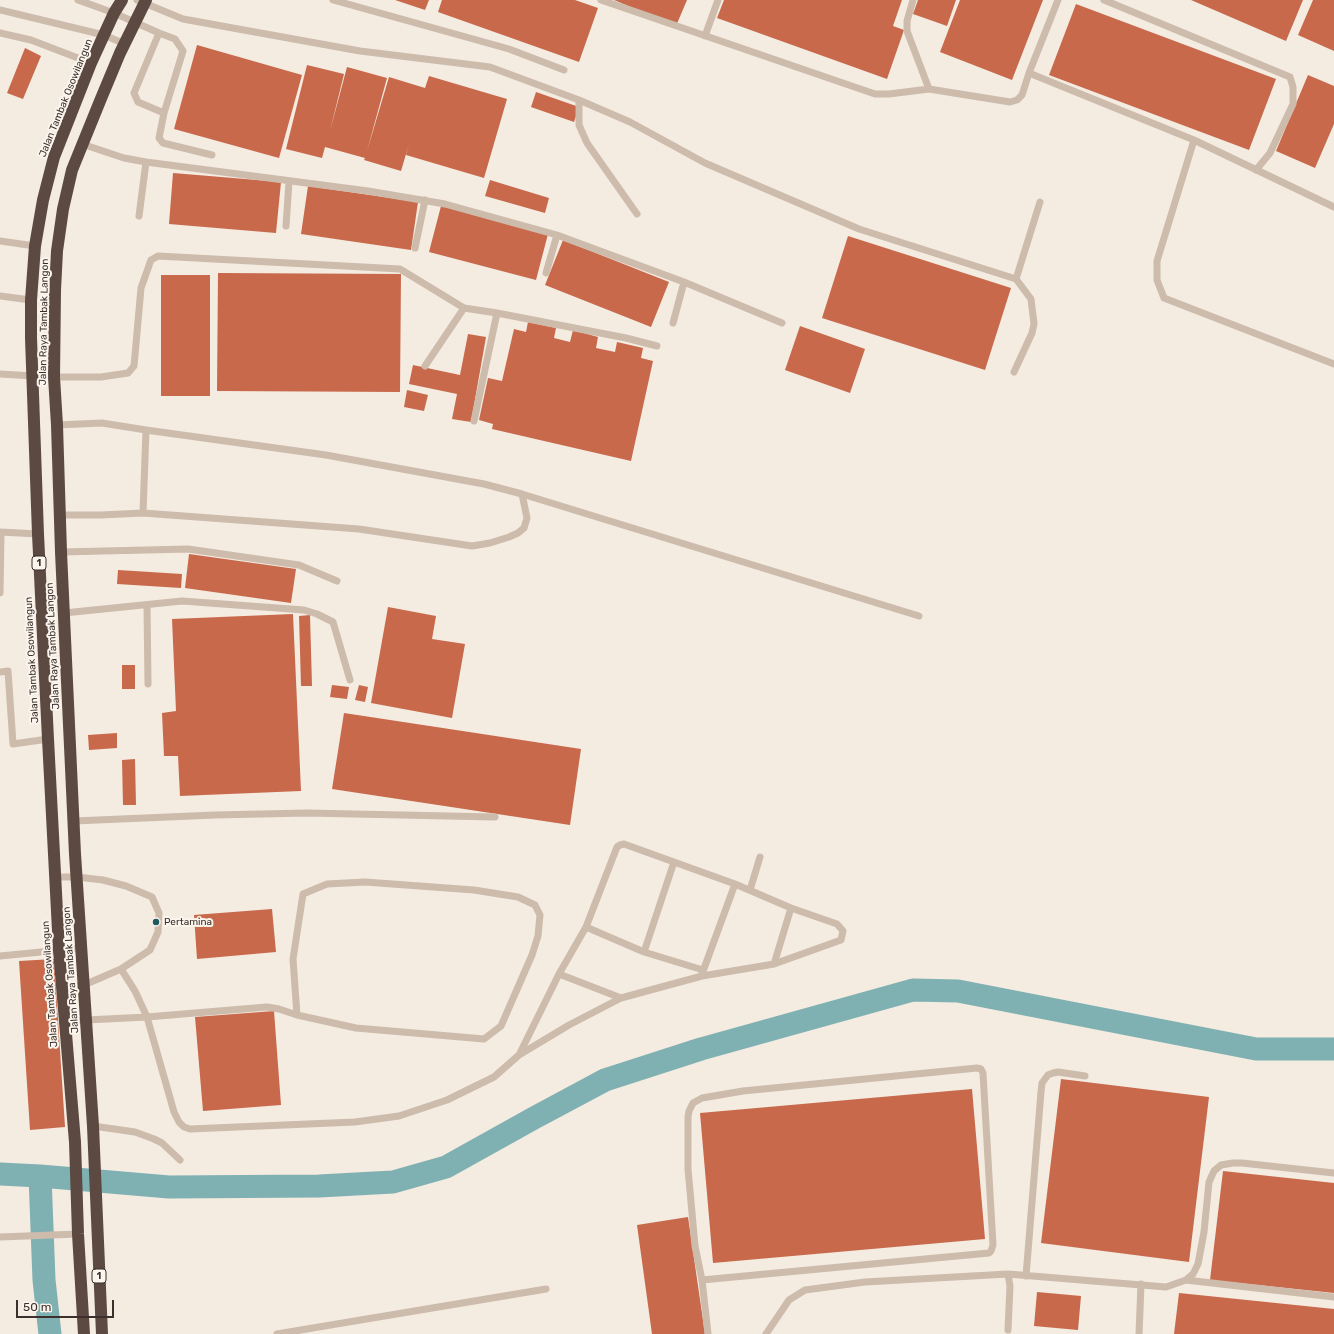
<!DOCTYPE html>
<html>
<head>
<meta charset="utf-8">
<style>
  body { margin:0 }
  #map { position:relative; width:1334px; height:1334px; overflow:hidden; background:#f4ebe1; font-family:Rubik,sans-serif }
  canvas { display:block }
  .scale { position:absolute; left:16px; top:1300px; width:98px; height:18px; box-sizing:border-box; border:2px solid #3b302b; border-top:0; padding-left:5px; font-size:12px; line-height:14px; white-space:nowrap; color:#3b302b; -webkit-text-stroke:3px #fbf5ee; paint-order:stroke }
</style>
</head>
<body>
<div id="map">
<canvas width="1334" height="1334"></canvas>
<div class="scale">50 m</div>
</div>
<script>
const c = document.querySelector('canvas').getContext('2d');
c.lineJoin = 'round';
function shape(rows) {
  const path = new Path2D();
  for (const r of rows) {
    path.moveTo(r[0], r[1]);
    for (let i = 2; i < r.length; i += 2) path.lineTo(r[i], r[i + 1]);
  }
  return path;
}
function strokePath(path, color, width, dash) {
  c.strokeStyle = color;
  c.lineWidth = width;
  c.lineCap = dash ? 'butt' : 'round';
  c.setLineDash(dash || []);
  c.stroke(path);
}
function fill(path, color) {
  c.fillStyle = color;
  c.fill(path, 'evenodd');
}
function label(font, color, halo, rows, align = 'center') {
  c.font = font + ' Rubik,sans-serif';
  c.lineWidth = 4;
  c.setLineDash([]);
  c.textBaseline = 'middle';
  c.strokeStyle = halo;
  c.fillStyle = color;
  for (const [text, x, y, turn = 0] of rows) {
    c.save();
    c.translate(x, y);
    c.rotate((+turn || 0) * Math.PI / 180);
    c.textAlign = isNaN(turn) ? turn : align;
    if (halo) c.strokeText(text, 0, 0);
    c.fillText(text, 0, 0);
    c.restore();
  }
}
strokePath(shape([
  [0,1174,40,1176,169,1187,319,1186,393,1182,446,1167,534,1118,605,1080,701,1049,913,990,958,991,1256,1049,1334,1049],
  [40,1176,44,1280,50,1334]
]), '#7fb0b2', 23);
fill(shape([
  [395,0,429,0,425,10],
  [442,0,575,0,598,8,579,62,438,12],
  [614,0,687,0,676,26],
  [724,0,902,0,893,26,904,30,887,79,717,18],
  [918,0,956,0,947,26,913,14],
  [960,0,1043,0,1012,80,940,52],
  [1191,0,1303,0,1286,41],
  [1313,0,1334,0,1334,51,1298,35],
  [1076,4,1276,79,1249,150,1049,75],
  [197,45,302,75,279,158,174,129],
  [25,48,41,56,23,99,7,93],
  [307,65,344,74,330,131,347,67,387,78,367,151,389,77,425,88,429,76,507,99,484,178,406,155,409,144,401,171,364,160,365,158,325,147,322,158,286,149],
  [1308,75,1334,86,1334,124,1315,168,1276,151],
  [536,92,579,107,574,122,531,107],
  [173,173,281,182,276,233,169,224],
  [490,180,549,198,545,213,485,196],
  [308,186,418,202,411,250,301,234],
  [441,206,548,234,536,280,429,252],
  [848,236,1011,288,985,370,822,318],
  [563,240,669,282,651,327,545,285],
  [218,273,401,274,400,392,217,391],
  [161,275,210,275,210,396,161,396],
  [528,322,556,328,554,338,570,342,573,330,598,337,596,348,615,352,617,342,643,348,641,358,653,361,631,461,492,429,493,424,479,420,488,378,502,381,514,329,526,332],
  [800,326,865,349,850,393,785,370],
  [468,334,486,337,471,422,452,419,457,394,409,384,413,365,460,375],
  [407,390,428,395,424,411,404,407],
  [189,554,296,569,291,603,185,588],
  [118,570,182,574,181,588,117,584],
  [388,607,436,616,432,639,465,644,452,718,371,703],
  [293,614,301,791,180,796,178,756,164,756,162,713,176,711,172,619],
  [310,615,312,686,301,686,299,616],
  [122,665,135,665,135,689,122,689],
  [332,685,349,687,347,699,330,697],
  [359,685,368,687,365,702,355,700],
  [344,713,581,749,570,825,332,789],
  [117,733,117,748,89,750,88,735],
  [135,759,136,805,123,805,122,760],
  [272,909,276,952,197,959,194,915],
  [54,959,65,1127,30,1130,19,961],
  [274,1011,281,1105,203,1111,195,1017],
  [1061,1079,1209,1097,1189,1262,1041,1243],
  [972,1089,985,1239,713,1263,700,1113],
  [1223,1171,1334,1183,1334,1293,1210,1280],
  [688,1217,705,1334,652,1334,637,1225],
  [1037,1292,1081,1296,1078,1330,1034,1326],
  [1179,1293,1334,1309,1334,1334,1174,1334]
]), '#c8694b');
strokePath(shape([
  [78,0,114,13,159,33,175,39,183,51,164,113,159,138,163,143,212,155],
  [137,0,183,19,360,51,490,67,579,100,630,122,705,163,859,229,1016,279,1031,299,1034,324,1032,333,1014,372],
  [333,0,509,49,564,70],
  [601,0,875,94,889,94,929,89,907,31,907,21,913,0],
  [1104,0,1290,77,1293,87,1293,104,1270,153,1256,170],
  [0,10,104,35,125,44],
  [0,33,31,40,91,63],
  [159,33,134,93,138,102,164,113],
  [705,36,718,0],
  [1029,73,1194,140,1334,207],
  [929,89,1010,102,1017,100,1022,95,1029,73,1058,0],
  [579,100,579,125,587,143,637,214],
  [1194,140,1157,261,1157,280,1164,298,1334,364],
  [82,144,124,158,146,162,368,191,445,204,557,235,684,282,782,323],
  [139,216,146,162],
  [286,226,289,182],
  [0,241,35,246],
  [415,248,425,200],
  [546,273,557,235],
  [1016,279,1040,202],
  [0,296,31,300],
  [673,323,684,282],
  [425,366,464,308],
  [0,374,33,376],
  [54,377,101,377,128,373,134,366,141,288,151,260,158,256,400,269,464,308,497,313,626,338,657,346],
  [474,421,497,313],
  [57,425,102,423,146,430,326,455,484,484,522,494,919,616],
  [143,513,359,529,472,546,490,543,509,537,518,533,524,528,527,518,522,494],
  [60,515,101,515,143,513,146,430],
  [0,532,38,534],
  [61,552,188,549,299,565,337,581],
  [0,593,1,532],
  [147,605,148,684],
  [64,613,182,601,304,610,317,614,333,622,350,680],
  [0,672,8,671,13,744,48,739],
  [74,821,215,815,307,813,495,817],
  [55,877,77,877,103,880,126,886,152,897,159,913,158,932,150,950,121,969,84,985,63,987],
  [750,890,760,857],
  [586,927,644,952,703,970],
  [644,952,674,862],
  [0,956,82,948],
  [774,964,791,908],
  [121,969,135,991,147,1017,267,1007,279,1009,297,1015,356,1028,484,1039,501,1026,532,955,538,936,540,915,535,905,518,897,474,890,365,882,327,884,303,894,293,959,297,1015],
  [559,974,621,998],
  [702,974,735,884],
  [65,1022,86,1020,147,1017,174,1112,179,1122,184,1127,190,1129,355,1122,399,1116,447,1100,494,1077,519,1055,569,1025,621,998,702,976,774,964,841,940,843,931,837,924,791,908,735,884,624,844,620,845,617,847,586,927,559,974,519,1055],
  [93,1126,135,1132,154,1139,162,1143,180,1160],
  [0,1237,78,1234],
  [1026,1276,1041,1092,1042,1083,1048,1075,1053,1073,1058,1072,1085,1076],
  [702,1280,989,1253,991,1251,993,1245,983,1073,981,1069,977,1068,743,1091,702,1098,693,1103,689,1111,688,1117,688,1169,695,1246,702,1280,708,1334],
  [1186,1280,1334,1297],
  [1008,1330,1010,1286,1008,1274],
  [277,1334,546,1289],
  [766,1334,789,1300,805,1290,865,1282,1008,1274,1166,1287,1186,1280,1193,1274,1198,1264,1204,1232,1209,1182,1214,1171,1221,1165,1233,1163,1242,1163,1334,1173],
  [1139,1334,1141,1284]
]), '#cdbbac', 7);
strokePath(shape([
  [84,1334,78,1234,75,1142,59,950,48,739,38,534,31,338,31,300,35,246,43,200,54,157,91,63,114,13,122,0],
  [102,1334,93,1126,75,854,61,552,57,425,54,377,55,290,57,251,63,209,72,170,100,101,120,53,146,0]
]), '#5c4a42', 12);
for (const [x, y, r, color] of [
  [156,922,4,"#1f5a5e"]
]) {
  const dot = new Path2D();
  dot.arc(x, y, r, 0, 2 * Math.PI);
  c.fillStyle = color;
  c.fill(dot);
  strokePath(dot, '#fbf5ee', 1.5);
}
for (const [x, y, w] of [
  [39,563,14],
  [99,1276,14]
]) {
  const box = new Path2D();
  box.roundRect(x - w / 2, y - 7, w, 14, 3);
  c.fillStyle = '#fbf5ee';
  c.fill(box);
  strokePath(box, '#3b302b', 1);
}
label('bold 9px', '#3b302b', null, [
  ["1",39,563],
  ["1",99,1276]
]);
label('10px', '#3b302b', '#fbf5ee', [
  ["Jalan Tambak Osowilangun",66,98,-68],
  ["Jalan Raya Tambak Langon",44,322,-89],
  ["Jalan Raya Tambak Langon",53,646,-93],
  ["Jalan Tambak Osowilangun",32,660,-93],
  ["Jalan Raya Tambak Langon",71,970,-94],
  ["Jalan Tambak Osowilangun",50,984,-94]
]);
label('10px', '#3b302b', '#fbf5ee', [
  ["Pertamina",164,922]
], 'left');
</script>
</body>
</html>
